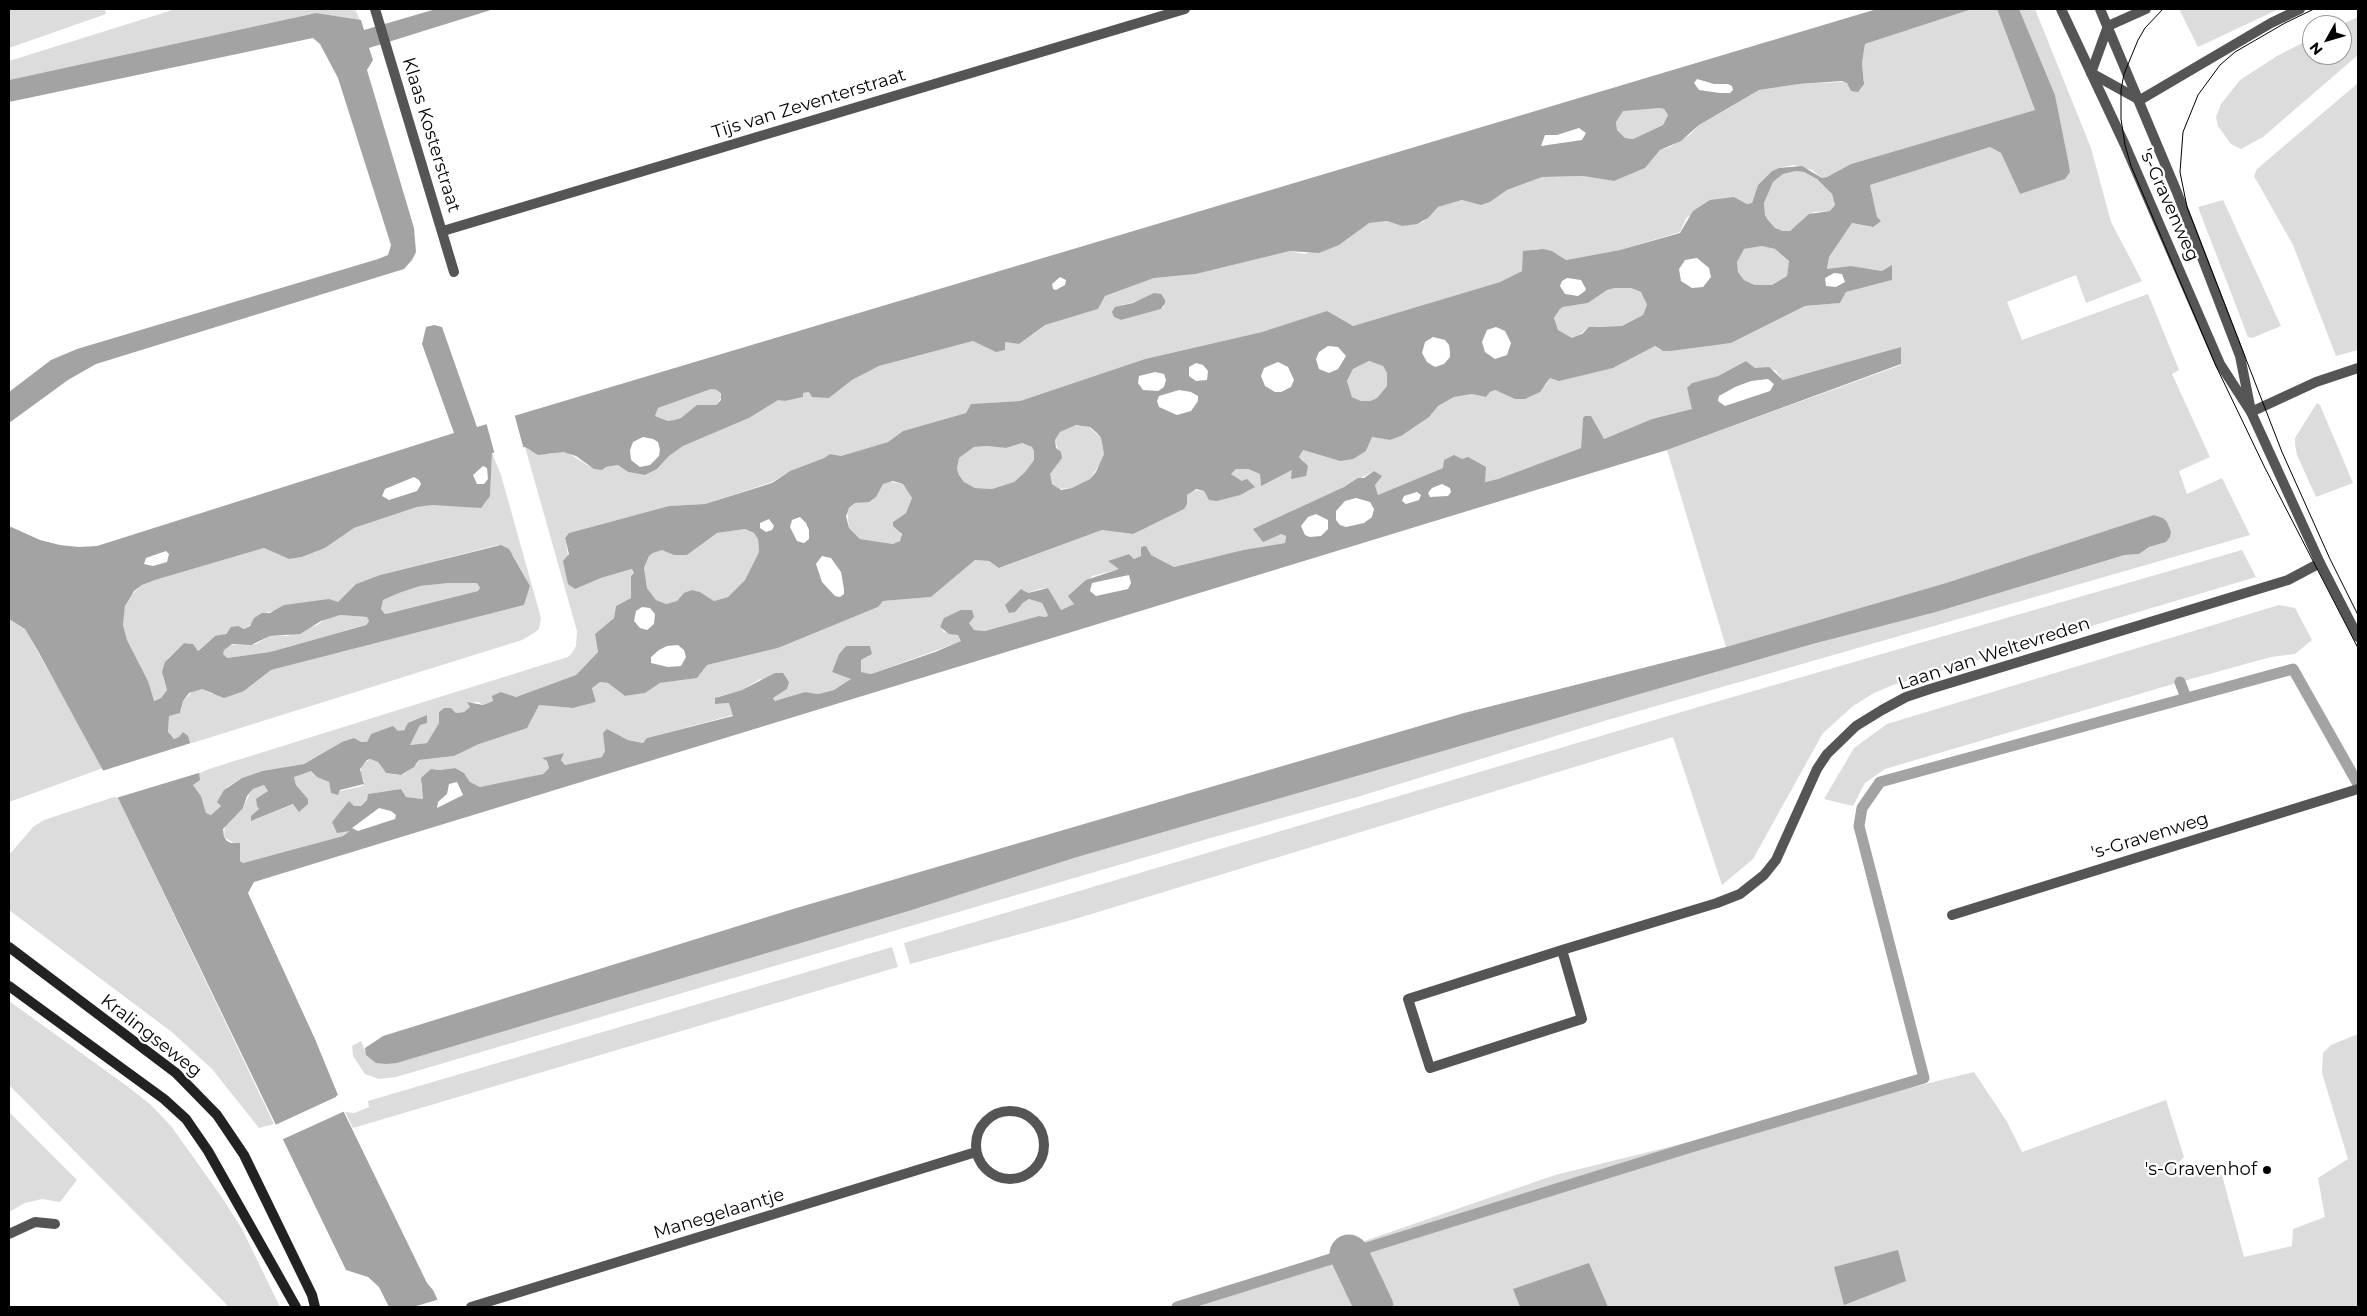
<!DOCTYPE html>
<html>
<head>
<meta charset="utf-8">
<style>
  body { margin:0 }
  #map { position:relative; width:2367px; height:1316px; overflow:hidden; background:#fff; font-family:Montserrat,sans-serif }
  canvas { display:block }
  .frame { position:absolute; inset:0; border:10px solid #000; pointer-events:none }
  .north { position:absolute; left:2302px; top:15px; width:50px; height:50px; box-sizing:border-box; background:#fff; border:1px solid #999; border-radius:50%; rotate:231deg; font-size:14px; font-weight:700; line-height:20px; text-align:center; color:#000 }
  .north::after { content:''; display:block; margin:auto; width:18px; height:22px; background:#000; clip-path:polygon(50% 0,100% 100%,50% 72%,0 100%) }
</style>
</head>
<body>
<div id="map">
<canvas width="2367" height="1316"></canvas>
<div class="frame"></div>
<div class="north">N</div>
</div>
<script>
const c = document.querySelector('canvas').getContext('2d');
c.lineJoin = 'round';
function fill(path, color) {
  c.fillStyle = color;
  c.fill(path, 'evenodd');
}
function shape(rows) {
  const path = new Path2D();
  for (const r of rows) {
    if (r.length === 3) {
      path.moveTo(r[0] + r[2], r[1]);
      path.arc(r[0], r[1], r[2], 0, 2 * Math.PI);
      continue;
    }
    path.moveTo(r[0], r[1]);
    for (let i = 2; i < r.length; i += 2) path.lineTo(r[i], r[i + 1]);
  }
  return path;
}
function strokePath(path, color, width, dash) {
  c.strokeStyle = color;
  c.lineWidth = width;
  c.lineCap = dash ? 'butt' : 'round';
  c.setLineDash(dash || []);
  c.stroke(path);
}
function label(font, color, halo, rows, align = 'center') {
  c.font = font + ' Montserrat,sans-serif';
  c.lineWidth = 4.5;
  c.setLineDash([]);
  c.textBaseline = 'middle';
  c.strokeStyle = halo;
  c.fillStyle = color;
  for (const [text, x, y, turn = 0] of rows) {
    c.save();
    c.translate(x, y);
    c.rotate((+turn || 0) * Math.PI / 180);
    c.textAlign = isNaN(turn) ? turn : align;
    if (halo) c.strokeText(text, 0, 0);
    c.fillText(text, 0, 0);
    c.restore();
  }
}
fill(shape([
  [9,9,105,9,106,14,9,48],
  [176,9,355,9,360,20,316,13,9,80,9,61],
  [1972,9,1997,9,2035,110,1851,164,1827,177,1822,178,1812,170,1794,165,1779,168,1772,171,1758,185,1752,203,1747,204,1734,197,1687,217,1680,232,1620,250,1566,260,1552,251,1535,249,1522,271,1500,282,1353,326,1327,312,1262,332,1145,359,1020,401,971,404,966,413,903,431,888,442,841,456,830,454,824,458,790,471,772,482,705,504,669,506,569,533,565,538,574,589,601,578,633,569,634,573,631,576,631,598,616,606,614,618,595,634,598,652,576,675,516,697,501,692,493,701,483,705,478,702,468,703,470,707,464,712,456,713,453,710,444,708,439,712,439,723,427,743,410,745,420,725,408,726,401,731,371,734,367,742,342,742,304,764,262,771,242,778,227,787,221,806,211,815,206,813,201,796,193,785,199,778,199,773,212,768,568,657,572,653,576,646,577,631,525,447,529,450,551,454,555,451,568,453,589,466,602,470,606,467,618,465,628,472,645,475,657,469,669,456,683,446,749,418,778,399,785,401,802,397,803,393,809,392,829,398,852,380,879,366,973,341,996,351,1005,350,1005,342,1019,344,1045,325,1098,309,1105,296,1154,278,1196,274,1290,251,1304,254,1346,240,1356,230,1368,223,1387,221,1402,226,1423,222,1438,207,1463,200,1481,205,1490,202,1507,190,1542,177,1583,176,1614,181,1645,168,1660,150,1670,147,1691,134,1699,125,1759,90,1799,84,1864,81,1862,63,1865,44],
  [1154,293,1164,307,1161,309,1121,320,1114,317,1122,305,1143,300],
  [2019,9,2035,9,2091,148,2111,222,2142,281,2086,303,2076,275,2007,302,2022,340,2148,294,2179,370,2172,374,2210,457,2179,471,2187,494,2222,478,2250,535,1611,719,1357,797,1214,837,396,1077,379,1079,365,1074,353,1056,352,1046,361,1041,367,1055,397,1063,912,910,1074,858,1809,645,1936,612,2126,555,2139,554,2149,547,2162,543,2163,518,2154,515,1946,583,1726,647,1667,450,1901,365,1901,347,1783,380,1775,370,1755,368,1746,361,1718,376,1692,383,1687,389,1693,409,1652,419,1604,439,1583,418,1581,448,1498,479,1484,482,1443,468,1378,495,1375,485,1374,471,1344,487,1281,534,1286,536,1285,543,1243,550,1174,567,1151,555,1141,547,1141,556,1134,559,1129,554,1109,561,1120,569,1092,576,1074,604,1061,610,1048,588,1039,589,1030,592,1012,612,1029,599,1042,603,1048,615,1046,617,1039,616,985,631,974,630,969,623,940,627,944,632,958,635,962,641,871,674,861,672,861,660,869,656,870,646,846,646,839,654,832,672,851,678,850,681,834,690,818,694,805,692,775,702,773,698,787,689,760,679,742,690,717,697,719,704,729,703,733,715,647,738,644,743,628,740,607,729,605,754,602,757,565,765,561,760,563,753,543,758,547,761,549,768,543,774,496,784,480,787,470,782,464,773,455,768,440,770,435,769,421,783,423,799,406,797,401,789,368,794,367,800,361,806,353,806,350,802,348,830,351,831,343,836,243,863,240,861,235,844,224,837,225,825,243,808,250,793,253,789,264,785,268,791,260,809,251,816,254,820,294,804,299,811,308,804,308,799,296,785,294,776,311,771,317,777,329,782,331,793,363,786,364,781,361,774,361,766,370,759,378,762,386,773,397,775,404,774,417,764,419,760,454,756,479,744,539,705,573,708,596,702,592,687,600,682,608,683,625,696,645,693,660,683,697,678,707,665,778,648,878,607,883,601,931,597,975,560,989,561,1000,568,1102,530,1133,534,1187,504,1187,495,1192,490,1204,491,1208,497,1242,481,1231,474,1236,469,1248,469,1260,474,1261,485,1304,461,1299,457,1303,450,1340,461,1366,451,1372,437,1390,440,1401,436,1438,406,1454,397,1472,394,1486,397,1490,392,1495,390,1515,399,1525,399,1532,396,1546,385,1550,378,1613,368,1655,346,1660,350,1731,343,1805,306,1840,303,1846,292,1892,280,1882,271,1851,266,1827,270,1829,257,1852,223,1872,227,1877,217,1870,185,1990,147,2001,153,2020,194,2070,172,2055,95],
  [2179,9,2279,9,2198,47],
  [2358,17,2358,55,2263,137,2241,149,2231,144,2218,126,2216,117,2221,104,2240,80,2277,56,2312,38,2312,55,2342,55,2340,25],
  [2358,83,2358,350,2336,356,2293,245,2254,176,2257,169],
  [1660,108,1664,109,1668,115,1663,125,1633,139,1625,138,1617,130,1616,122,1623,110],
  [1796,171,1804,172,1817,179,1832,194,1835,205,1830,211,1814,212,1790,231,1783,231,1775,228,1768,220,1765,215,1764,203,1773,182,1783,174],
  [2223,200,2281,326,2252,338,2248,337,2198,207],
  [1762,246,1775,249,1789,261,1787,276,1772,285,1755,285,1749,283,1744,280,1738,272,1737,262,1741,252,1744,249],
  [1615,288,1631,288,1641,292,1647,305,1643,315,1622,326,1598,326,1585,330,1577,337,1572,338,1558,330,1554,318,1560,309,1563,307,1588,303,1607,290],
  [1369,361,1383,366,1387,373,1387,386,1377,398,1370,401,1361,401,1352,397,1347,381,1353,369],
  [711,389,717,390,722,397,716,405,697,406,681,418,674,420,668,421,655,416,658,408],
  [2317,403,2320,405,2353,483,2316,497,2297,455,2295,444,2295,438],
  [1082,425,1089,427,1101,438,1104,454,1101,462,1090,479,1081,484,1072,488,1057,489,1050,481,1050,474,1058,450,1055,440,1060,432,1070,426],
  [1022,443,1032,447,1034,451,1034,460,1025,472,1014,482,992,489,975,488,964,482,959,475,957,469,959,458,974,447,987,446,1006,448],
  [492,453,501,475,541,618,539,629,534,633,522,640,189,744,188,737,183,733,177,739,171,738,168,732,169,716,181,711,183,701,194,690,202,689,212,694,244,691,271,670,524,605,530,586,513,555,498,545,380,575,356,584,338,602,331,601,284,605,277,611,268,612,244,629,241,627,230,629,223,636,215,636,197,651,190,643,184,643,168,658,163,677,167,690,161,698,153,701,148,681,127,640,123,625,125,606,128,598,142,585,155,580,264,548,289,559,302,557,325,548,354,528,417,507,490,496],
  [886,481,903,484,912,498,906,513,893,522,893,526,900,531,902,538,897,544,893,544,860,539,849,528,847,511,855,503,862,502,877,494,880,487],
  [745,529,754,533,758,539,759,552,745,580,728,597,714,601,700,592,692,590,677,601,666,604,656,600,647,588,644,569,649,556,653,553,662,550,687,555,717,533],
  [2242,550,2256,577,1893,685,1874,693,1853,706,1823,733,1753,859,1722,885,1673,737,1075,919,910,964,904,943,1705,705],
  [449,583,477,583,480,588,478,591,390,613,385,614,381,609,383,600,399,593,420,586],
  [2279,605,2295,608,2312,640,2295,654,2271,657,2180,682,1885,769,1865,783,1853,806,1824,799,1854,748,1887,724],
  [340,615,367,617,369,621,365,625,270,652,227,658,223,656,223,650,229,645,256,644,270,636,287,636,317,625,327,618],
  [9,619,25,629,103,768,9,802],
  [117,796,274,1124,259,1128,212,1069,173,1033,9,910,9,855,33,827,44,820],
  [892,947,898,967,353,1128,345,1112,354,1113,369,1107,368,1101],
  [9,1001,127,1086,151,1105,171,1126,223,1199,242,1229,280,1307,229,1307,9,1085],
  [2358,1034,2358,1307,1174,1307,1555,1175,1974,1072,2006,1120,2022,1152,2166,1100,2184,1157,2174,1167,2210,1169,2222,1175,2244,1257,2292,1246,2293,1229,2325,1217,2318,1178,2348,1159,2322,1073,2323,1053,2331,1045],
  [9,1112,77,1180,60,1202,42,1199,25,1203,9,1212]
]), '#dcdcdc');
fill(shape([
  [436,9,494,9,369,48,373,60,367,70,414,228,416,252,412,260,404,269,96,364,68,380,9,423,9,392,51,360,77,349,378,259,388,255,391,245,338,78,320,44,313,38,9,102,9,80,316,13,361,20,364,30],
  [1877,9,1972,9,1865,44,1862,63,1864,84,1858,92,1851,91,1847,83,1842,81,1799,84,1759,90,1699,125,1681,141,1660,150,1645,168,1614,181,1583,176,1542,177,1507,190,1490,202,1481,205,1462,200,1438,207,1428,218,1417,224,1402,226,1387,221,1369,223,1339,245,1319,253,1290,251,1196,274,1154,278,1105,296,1098,309,1045,325,1019,344,1005,342,1005,350,996,352,973,341,879,366,852,380,829,398,812,397,809,392,803,393,803,397,785,401,778,400,749,418,683,446,669,456,657,469,645,475,628,472,618,465,606,467,602,470,594,469,576,456,563,452,538,455,525,447,492,453,490,496,481,508,432,505,417,507,354,528,325,548,302,557,289,559,264,548,155,580,142,585,134,591,125,606,123,625,127,640,148,681,154,701,161,698,167,690,162,672,165,662,184,643,193,644,198,651,215,636,226,634,231,627,238,626,244,629,250,626,254,618,262,613,270,613,284,605,329,599,338,602,356,584,380,575,501,545,509,549,530,586,524,605,271,670,244,691,224,698,202,689,189,693,183,701,180,713,169,716,168,732,174,739,179,737,183,732,188,736,199,773,200,780,193,785,201,796,206,813,211,815,221,806,217,802,224,790,242,778,262,771,304,764,342,742,354,738,361,742,367,742,371,734,393,726,398,731,404,730,408,723,427,715,427,723,420,725,410,745,427,743,439,723,439,712,444,708,451,708,456,713,464,712,470,707,467,702,483,705,493,701,492,696,501,692,516,697,576,675,598,652,595,634,614,618,616,606,631,598,631,576,634,573,632,569,601,578,575,589,568,584,563,561,569,554,565,538,569,533,669,506,705,504,772,483,790,471,824,458,830,454,841,456,888,442,903,431,966,413,971,404,1020,401,1145,359,1262,332,1327,311,1353,326,1500,282,1522,271,1523,251,1543,249,1552,251,1566,260,1620,250,1680,233,1693,211,1710,200,1734,197,1747,204,1752,203,1758,185,1772,171,1779,168,1802,166,1822,178,1827,177,1851,164,2035,110,1997,9,2019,9,2055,95,2069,165,2070,172,2065,179,2020,194,2001,153,1990,147,1870,185,1877,217,1881,221,1873,227,1852,223,1829,257,1827,269,1851,266,1882,271,1892,265,1892,280,1846,292,1840,303,1805,306,1731,343,1670,351,1663,351,1655,346,1613,368,1559,381,1550,378,1540,392,1525,399,1515,399,1495,390,1490,392,1486,397,1472,394,1454,397,1438,406,1429,417,1401,436,1390,440,1372,437,1366,451,1353,459,1340,461,1303,450,1299,457,1308,466,1306,476,1291,479,1292,470,1261,486,1260,474,1248,469,1236,469,1231,474,1242,481,1247,479,1255,487,1240,495,1217,501,1209,500,1204,491,1196,489,1187,495,1187,504,1184,509,1133,534,1102,530,999,568,989,561,975,560,931,597,883,601,878,607,778,648,707,665,697,678,660,683,645,693,625,696,608,683,600,682,592,688,596,702,573,708,539,705,527,728,479,744,454,756,419,760,414,767,401,775,386,773,378,762,370,759,367,760,360,769,364,784,340,790,338,795,331,793,329,782,317,777,311,771,294,777,296,785,308,799,308,804,299,812,293,804,251,821,251,816,259,809,257,806,256,799,268,791,264,785,253,789,247,796,243,808,223,829,224,837,227,841,231,843,240,843,240,861,243,863,343,836,350,831,337,833,332,822,349,801,354,806,361,806,367,800,368,794,401,789,406,797,423,799,421,778,431,769,440,770,455,768,464,773,470,782,480,787,543,774,549,768,547,761,542,758,564,753,561,760,565,765,602,757,605,751,603,733,607,729,628,740,643,743,647,738,733,716,729,703,715,704,715,698,742,690,775,673,783,673,789,682,787,689,773,698,775,701,805,692,818,694,834,690,851,679,832,672,839,654,846,646,870,646,872,654,861,660,861,672,871,674,935,652,961,641,958,635,949,634,940,627,944,618,961,610,972,610,974,617,969,623,974,630,985,631,1039,616,1046,617,1048,615,1042,603,1029,599,1023,603,1015,612,1009,613,1005,605,1021,589,1028,593,1048,588,1061,610,1074,604,1068,596,1086,580,1119,569,1108,561,1129,554,1134,559,1141,556,1141,547,1146,546,1151,555,1174,567,1243,550,1285,543,1286,536,1281,534,1263,542,1253,529,1344,487,1358,478,1364,478,1374,471,1382,476,1375,485,1378,495,1443,468,1444,460,1454,455,1462,459,1468,457,1486,467,1485,482,1498,479,1581,448,1583,418,1585,416,1591,416,1604,439,1652,419,1692,409,1687,388,1692,383,1718,376,1746,361,1755,368,1769,367,1783,380,1901,347,1901,364,1667,450,254,882,248,893,315,1039,338,1095,336,1096,427,1283,433,1290,441,1307,389,1307,379,1287,368,1277,346,1270,117,796,38,651,25,629,9,619,9,526,40,540,60,545,79,547,97,546,454,433,422,344,426,327,434,325,442,327,477,427],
  [1697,79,1714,84,1728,84,1732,86,1733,90,1730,93,1720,93,1699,90,1694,83],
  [1660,108,1664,109,1668,115,1663,125,1633,139,1625,138,1617,130,1616,122,1623,111],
  [1579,128,1586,133,1582,140,1541,146,1545,135,1557,135],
  [1796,171,1804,172,1817,179,1832,194,1835,205,1830,211,1809,214,1790,231,1783,231,1775,228,1768,220,1765,215,1764,203,1773,182,1783,174],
  [1762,246,1775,249,1789,261,1787,276,1772,285,1755,285,1750,283,1744,280,1738,272,1737,262,1744,249],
  [1697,258,1709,268,1711,277,1703,287,1692,288,1681,281,1679,269,1685,260],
  [1834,273,1842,274,1845,282,1836,287,1826,286,1825,278],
  [1060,277,1066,280,1065,285,1056,290,1053,289,1052,284],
  [1567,278,1581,280,1586,289,1585,291,1578,296,1565,294,1560,286,1562,281],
  [1615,288,1631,288,1641,292,1647,305,1643,315,1622,326,1589,327,1582,334,1572,338,1558,330,1554,318,1560,309,1563,307,1588,303,1607,290],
  [1496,327,1505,331,1511,343,1507,355,1495,359,1485,352,1482,342,1487,330],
  [1433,337,1445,340,1449,345,1450,352,1450,357,1444,364,1435,367,1427,362,1422,353,1425,342],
  [1328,346,1338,347,1346,356,1338,369,1329,373,1319,369,1316,359,1319,352],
  [1369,361,1383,366,1387,373,1387,386,1377,398,1370,401,1361,401,1352,397,1347,381,1353,369],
  [1278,362,1288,367,1294,380,1291,387,1281,392,1275,392,1265,386,1261,376,1264,368],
  [1196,363,1203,365,1208,371,1207,380,1196,381,1189,376,1189,367],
  [1155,372,1164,374,1166,380,1164,387,1158,391,1143,390,1138,383,1139,376],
  [1768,379,1774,384,1770,391,1725,406,1718,401,1719,396,1735,387,1751,381],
  [711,389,717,390,721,394,721,400,716,405,697,405,681,418,674,420,668,421,655,416,658,408],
  [1179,390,1191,392,1198,396,1198,401,1191,411,1177,415,1159,407,1157,401,1159,396],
  [1076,425,1090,427,1097,433,1101,438,1104,454,1096,472,1090,479,1072,488,1061,490,1052,484,1050,474,1062,458,1061,452,1056,448,1055,440,1060,432],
  [643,437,653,439,658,442,660,450,659,456,650,465,640,467,631,460,630,450,633,442],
  [1022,443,1032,447,1034,451,1034,460,1025,472,1014,482,992,489,975,488,964,482,959,475,957,469,959,458,974,447,987,446,1006,448],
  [483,466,487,468,488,479,484,484,477,484,473,475],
  [414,477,419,480,421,484,417,491,389,500,382,496,385,489],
  [893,481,903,484,912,498,906,513,893,522,893,526,902,534,900,541,893,544,860,539,849,528,846,516,849,508,855,503,869,502,876,497,883,484],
  [1442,484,1450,488,1451,492,1448,496,1430,497,1428,493,1432,488],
  [1417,492,1421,495,1419,500,1406,504,1402,501,1404,496],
  [1356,498,1370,502,1374,509,1372,517,1364,523,1346,527,1340,525,1336,520,1336,511,1345,501],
  [1316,514,1328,520,1328,529,1321,536,1310,537,1305,535,1301,526,1308,517],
  [800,517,806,523,809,530,809,539,804,543,797,541,790,527,792,520],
  [769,519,774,526,772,530,766,532,760,528,760,523],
  [745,529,754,533,758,539,759,552,745,580,728,597,714,601,700,592,692,590,684,593,677,601,666,604,656,600,647,588,644,568,649,556,653,553,662,550,674,555,687,555,717,533],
  [166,551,169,554,167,562,153,566,144,564,146,558],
  [822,556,831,558,841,572,844,589,844,594,840,597,835,596,822,582,816,564],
  [1129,575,1131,583,1128,589,1096,596,1090,591,1092,583],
  [449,583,477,583,480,588,478,591,390,613,385,614,381,609,383,600,399,593,420,586],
  [642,607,650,608,655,614,654,624,647,630,640,628,634,621,636,611],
  [340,615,367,617,369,621,366,625,270,652,227,658,223,654,224,650,232,644,251,645,270,636,300,634,321,621],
  [678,645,684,650,686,657,681,666,668,667,651,663,651,657,659,650,667,646],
  [457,782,463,795,437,808,438,802,447,794,449,784],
  [379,808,391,811,396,815,395,819,358,831,352,828],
  [1154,293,1161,294,1165,300,1165,303,1161,309,1121,320,1114,317,1112,312,1115,307,1133,303],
  [2154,515,2163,518,2167,522,2171,532,2170,537,2166,542,2149,547,2139,554,2125,555,1936,612,1809,645,1074,858,912,910,397,1063,386,1064,376,1063,366,1055,365,1048,383,1036,793,909,1464,713,1726,647,1946,583],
  [1898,1250,1906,1281,1844,1305,1834,1267],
  [1589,1263,1608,1307,1520,1307,1513,1289]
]), '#a3a3a3');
fill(shape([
  [514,413,524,450,495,455,486,422],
  [191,743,202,772,116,798,102,771],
  [338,1096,345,1111,279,1141,273,1126],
  [440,1299,444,1307,413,1307]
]), '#fff');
strokePath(shape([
  [2180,682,2186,698],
  [1177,1307,1691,1147,1924,1078,1859,826,1862,808,1880,782,2293,669,2358,784]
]), '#a3a3a3', 11);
strokePath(shape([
  [1349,1254,1374,1307]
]), '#a3a3a3', 39);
strokePath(shape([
  [375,9,454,272],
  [2146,9,2108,26,2091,73,2140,100,2271,23,2300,9],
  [443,231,1185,9],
  [2251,412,2316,382,2358,368],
  [1952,915,2358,789],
  [1562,950,1582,1019,1430,1068,1408,999,1562,950,1717,903,1740,894,1764,875,1776,860,1817,769,1827,754,1856,726,1882,710,1906,697,1930,689,2288,580,2320,563],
  [1010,1145,34],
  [9,1234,35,1222,55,1224],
  [471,1307,976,1152]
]), '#555', 10);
strokePath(shape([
  [2061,9,2125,145,2220,364,2251,412,2320,563,2358,637],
  [2100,9,2176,190,2240,356,2250,406]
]), '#555', 10);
strokePath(shape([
  [9,947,176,1073,217,1115,244,1155,312,1295,315,1307],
  [9,986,164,1099,186,1119,208,1151,296,1307]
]), '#222', 10);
strokePath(shape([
  [2163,9,2145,28,2138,40,2124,74,2121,90,2121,119,2125,145,2131,166,2216,366,2265,468,2358,648],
  [2314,9,2285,23,2235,52,2220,65,2198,95,2183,132,2180,172,2187,207,2282,452,2330,559,2358,615]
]), '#000', 1);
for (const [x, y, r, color] of [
  [2267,1170,5,"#000"]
]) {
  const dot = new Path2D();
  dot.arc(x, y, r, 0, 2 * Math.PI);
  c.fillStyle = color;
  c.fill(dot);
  strokePath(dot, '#fff', 2);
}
label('18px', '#000', '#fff', [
  ["Tijs van Zeventerstraat",809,104,-17],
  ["Klaas Kosterstraat",431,135,73],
  ["'s-Gravenweg",2169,205,66],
  ["Laan van Weltevreden",1994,654,-18],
  ["'s-Gravenweg",2150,836,-17],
  ["Kralingseweg",151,1036,38],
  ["Manegelaantje",719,1214,-17]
]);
label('18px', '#000', '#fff', [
  ["'s-Gravenhof",2257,1170]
], 'right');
</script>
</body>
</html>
